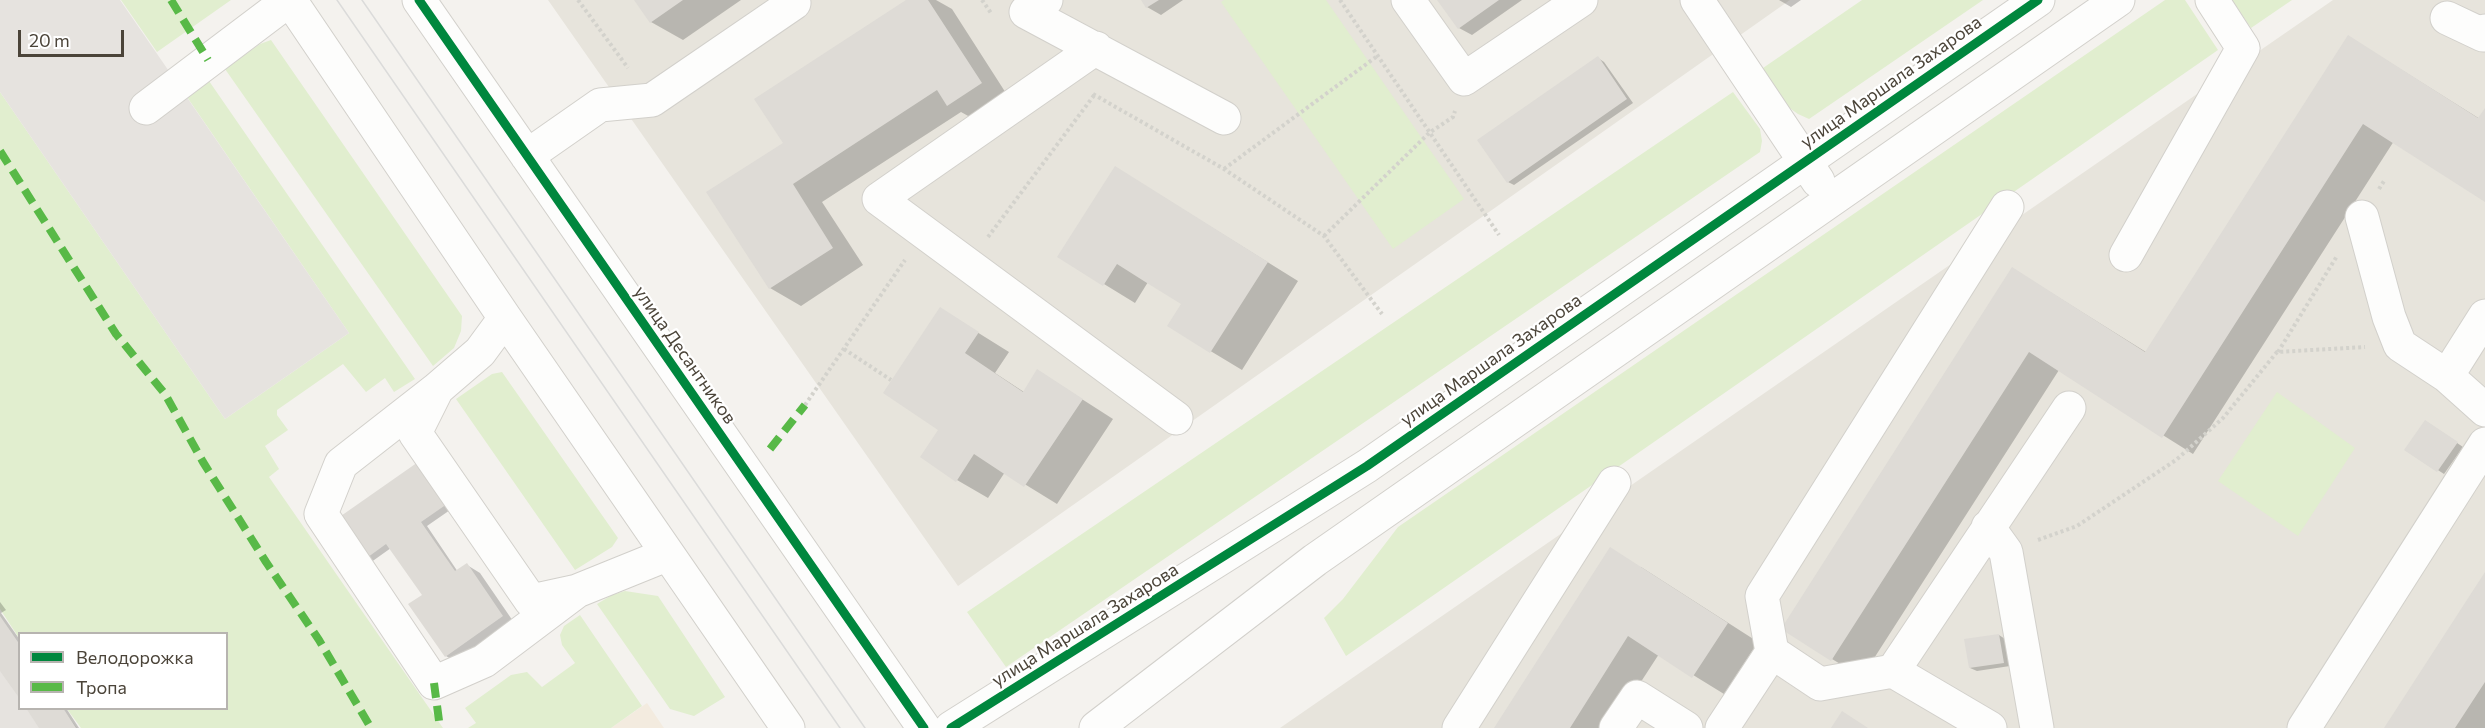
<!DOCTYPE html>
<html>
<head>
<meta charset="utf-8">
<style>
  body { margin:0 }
  #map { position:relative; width:2485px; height:728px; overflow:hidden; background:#f4f2ee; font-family:Commissioner,sans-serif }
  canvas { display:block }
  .legend { position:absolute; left:18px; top:632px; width:210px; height:78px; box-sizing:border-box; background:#fff; border:2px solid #b7b4b0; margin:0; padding:8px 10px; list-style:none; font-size:18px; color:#4b4439 }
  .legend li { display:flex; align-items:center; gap:12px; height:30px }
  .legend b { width:30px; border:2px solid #b7b4b0 }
  .scale { position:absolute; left:18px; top:30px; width:106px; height:27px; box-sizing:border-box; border:3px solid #4b4439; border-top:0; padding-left:8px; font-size:18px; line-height:21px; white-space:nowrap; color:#4b4439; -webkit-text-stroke:4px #fff; paint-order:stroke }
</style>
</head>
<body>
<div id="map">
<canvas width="2485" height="728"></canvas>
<ul class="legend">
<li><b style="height:8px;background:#00873e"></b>Велодорожка</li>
<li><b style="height:8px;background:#58b947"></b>Тропа</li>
</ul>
<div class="scale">20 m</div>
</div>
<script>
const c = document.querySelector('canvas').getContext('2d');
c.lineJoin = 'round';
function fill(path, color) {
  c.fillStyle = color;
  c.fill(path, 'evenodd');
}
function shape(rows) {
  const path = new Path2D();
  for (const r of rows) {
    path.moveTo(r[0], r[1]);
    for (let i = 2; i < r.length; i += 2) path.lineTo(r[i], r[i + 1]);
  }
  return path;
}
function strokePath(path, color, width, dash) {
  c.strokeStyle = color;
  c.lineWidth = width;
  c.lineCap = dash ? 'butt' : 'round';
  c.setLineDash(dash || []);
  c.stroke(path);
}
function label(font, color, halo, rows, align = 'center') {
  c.font = font + ' Commissioner,sans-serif';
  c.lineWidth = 4.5;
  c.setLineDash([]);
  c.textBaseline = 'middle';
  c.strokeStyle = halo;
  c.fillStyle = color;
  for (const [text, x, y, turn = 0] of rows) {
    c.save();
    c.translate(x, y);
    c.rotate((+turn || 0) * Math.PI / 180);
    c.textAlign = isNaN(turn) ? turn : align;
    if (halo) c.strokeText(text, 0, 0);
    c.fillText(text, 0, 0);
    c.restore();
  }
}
fill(shape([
  [548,0,1790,0,958,586],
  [2333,0,2485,0,2485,728,1280,728]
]), '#e7e4dc');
fill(shape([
  [647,703,664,728,611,728]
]), '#f3ebdf');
fill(shape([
  [121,0,231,0,157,52],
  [1224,0,1326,0,1464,199,1393,249,1221,2],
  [1862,0,1983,0,1809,119,1798,114,1788,107,1763,68],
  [2165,0,2185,0,2218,50,1346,656,1324,618,1343,599,1398,527],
  [2232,0,2292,0,2251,28],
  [271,40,462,316,461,331,454,348,433,366,225,69,260,44],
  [209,81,415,379,394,392,385,378,366,392,343,364,277,410,277,415,288,430,265,446,279,469,269,477,443,728,81,728,67,709,226,708,226,634,20,634,19,638,0,609,0,92,225,419,349,333,187,97],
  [1733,92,1760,129,1762,141,1760,152,1006,667,967,612],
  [502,372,618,538,612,547,575,570,456,399,492,374],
  [2277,392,2355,448,2298,536,2218,481],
  [625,591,658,596,725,697,694,716,670,709,597,604,612,595],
  [580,615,642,706,611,728,468,728,476,723,465,708,511,675,527,672,542,687,575,663,562,645,560,635,564,626]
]), '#e1eecf');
fill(shape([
  [0,0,120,0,349,333,225,419,0,92],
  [0,617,19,645,20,708,63,709,77,728,0,728]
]), '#e6e3df');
fill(shape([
  [636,0,741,0,683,40,651,22],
  [909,0,936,0,952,9,1011,101,979,122,961,112,822,202,863,265,801,306,770,288,709,193,785,143],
  [1143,0,1183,0,1161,15,1147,7],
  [1439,0,1522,0,1472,35,1459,28],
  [1779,0,1801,0,1791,7],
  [2349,37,2480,119,2485,111,2485,200,2394,141,2193,454,2059,370,1862,677,1832,659,2013,269,2146,352],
  [1598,58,1604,62,1633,103,1514,185,1508,182],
  [1116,168,1298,281,1242,370,1169,326,1183,304,1148,282,1135,303,1104,284],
  [940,309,1009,352,995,373,1024,392,1038,371,1113,419,1057,504,1005,472,988,498,957,480,940,430],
  [2432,426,2463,447,2444,474,2407,450],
  [476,492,427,526,458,572,467,565,480,573,515,624,459,664,446,656,425,595,391,548,353,575,320,532],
  [1641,567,1758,642,1724,694,1659,654,1611,728,1496,728],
  [2485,574,2485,728,2385,728],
  [0,602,6,610,1,613,20,640,20,697,0,668],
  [1999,635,2005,639,2010,666,1977,671,1970,668],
  [28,708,66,708,79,728,41,728]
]), '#0003');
fill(shape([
  [634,0,683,0,650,23],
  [906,0,928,0,982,83,947,106,937,90,793,184,833,248,769,289,706,192,783,143,754,99],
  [1141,0,1159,0,1146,8],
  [1437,0,1499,0,1458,29],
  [2348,35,2478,118,2485,108,2485,202,2363,124,2162,438,2029,352,1831,661,1781,629,2012,267,2145,352],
  [1598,56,1627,99,1507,183,1477,140],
  [1115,166,1268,262,1210,353,1167,326,1181,304,1147,283,1117,264,1103,286,1057,257],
  [940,307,979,332,965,353,1023,392,1037,369,1083,399,1024,487,974,454,956,482,920,457,938,430,883,393],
  [2425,420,2458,442,2437,472,2404,450],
  [441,446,470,488,421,522,455,571,467,563,503,616,445,657,408,604,422,595,386,544,346,573,318,532],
  [1610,547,1728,623,1692,678,1628,636,1570,728,1494,728],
  [2485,572,2485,682,2455,728,2384,728],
  [0,616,20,645,20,699,0,671],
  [1999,634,2004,663,1969,668,1964,639],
  [26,708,63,708,76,728,39,728],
  [1842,711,1868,728,1831,728]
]), '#dedbd6');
const minor = shape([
  [290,0,505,318,788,728],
  [419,0,924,728],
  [1046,0,1026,12,1224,118],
  [1408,0,1464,79,1581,0],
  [1697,0,1818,181],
  [2447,18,2483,35,2485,31],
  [1096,48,879,199,1176,418],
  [146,108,289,0],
  [527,156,600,105,652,100,794,3,792,0],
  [2362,217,2389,317,2400,345,2447,376,2485,410],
  [2126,255,2243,48,2212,0],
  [505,318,480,352,437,389,415,433,531,601,577,591,666,555],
  [2447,376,2485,316],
  [437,389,341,464,321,514,434,683,484,661,577,591],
  [1988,527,2006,552,2037,728],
  [1772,652,1762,596,2007,207],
  [1893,671,2069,408],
  [951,728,1367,466,2038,0],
  [1096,728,1315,560,2118,0],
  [1459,728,1614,483],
  [1616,728,1637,697,1686,728],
  [1722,728,1772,652,1820,684,1893,671,1990,728],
  [2304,728,2485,444]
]);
strokePath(minor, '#d2d0cb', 35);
strokePath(shape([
  [578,0,628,68],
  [982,0,991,13],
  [1340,0,1499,235],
  [1093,94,1224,169,1324,236,1382,314],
  [1224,169,1376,57],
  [2379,189,2384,181],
  [1324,236,1429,133,1453,117,1455,111],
  [988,237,1095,94],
  [844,349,891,380],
  [2278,352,2337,256],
  [805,405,905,260],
  [2038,540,2077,526,2176,460,2223,418,2277,352,2365,347]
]), '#d3d2cc', 4, [3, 3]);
strokePath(minor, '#fdfdfc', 33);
strokePath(shape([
  [337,0,840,728],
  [362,0,865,728]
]), '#dbdbda', 1.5);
strokePath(shape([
  [171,0,208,60],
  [0,151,116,334,165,394,203,462,266,562,319,640,371,728],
  [770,449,805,405],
  [434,683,440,728]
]), '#58b947', 8, [15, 8]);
strokePath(shape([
  [419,0,924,728],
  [951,728,1367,466,2038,0]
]), '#00873e', 9);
label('18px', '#4b4439', '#fff', [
  ["улица Маршала Захарова",1891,82,-35],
  ["улица Десантников",685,355,55],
  ["улица Маршала Захарова",1491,360,-35],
  ["улица Маршала Захарова",1085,625,-32]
]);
</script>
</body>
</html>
